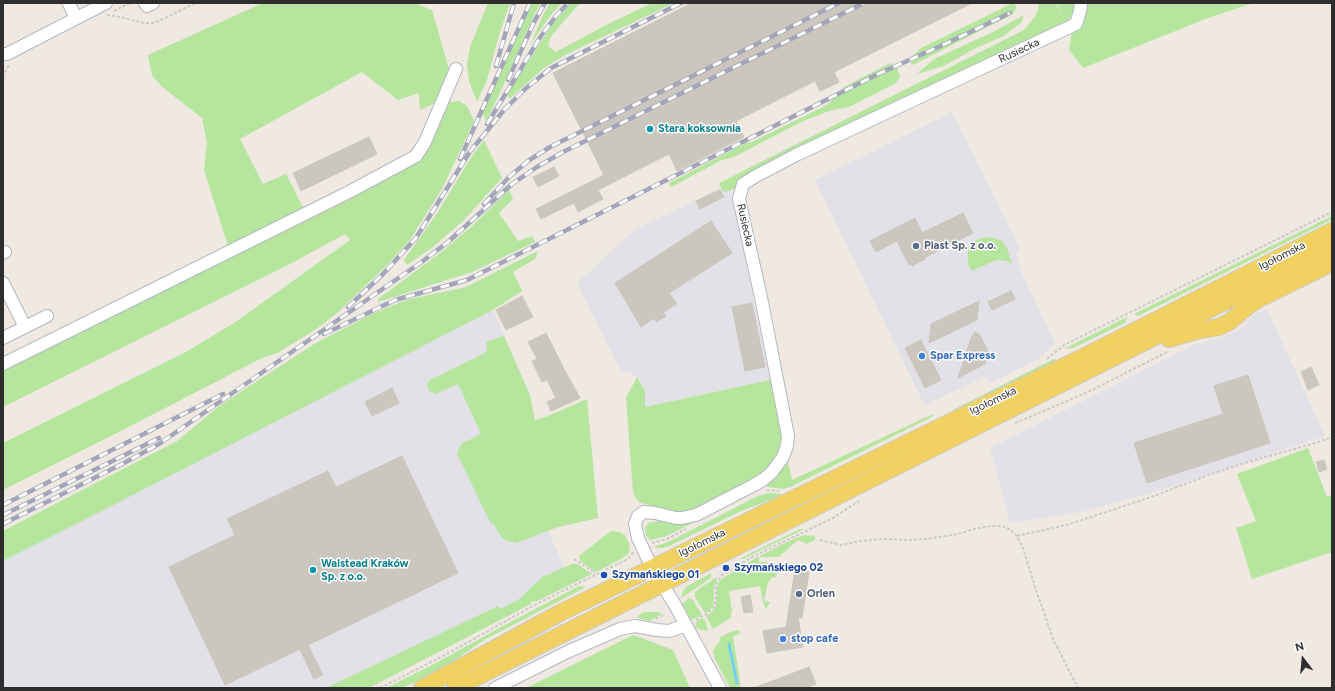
<!DOCTYPE html>
<html>
<head>
<meta charset="utf-8">
<style>
  body { margin:0 }
  #map { position:relative; width:1335px; height:691px; overflow:hidden; background:#efe9e1; font-family:Figtree,sans-serif }
  canvas { display:block }
  .frame { position:absolute; inset:0; border:4px solid #2e2e2e; pointer-events:none }
  .north { position:absolute; left:1283px; top:639px; width:40px; height:40px; -webkit-text-stroke:3px #fff; paint-order:stroke; rotate:344deg; font-size:11px; font-weight:700; line-height:16px; text-align:center; color:#2e2e2e }
  .north::after { content:''; display:block; margin:auto; width:14px; height:18px; background:#2e2e2e; clip-path:polygon(50% 0,100% 100%,50% 72%,0 100%) }
</style>
</head>
<body>
<div id="map">
<canvas width="1335" height="691"></canvas>
<div class="frame"></div>
<div class="north">N</div>
</div>
<script>
const c = document.querySelector('canvas').getContext('2d');
c.lineJoin = 'round';
function fill(path, color) {
  c.fillStyle = color;
  c.fill(path, 'evenodd');
}
function shape(rows) {
  const path = new Path2D();
  for (const r of rows) {
    path.moveTo(r[0], r[1]);
    for (let i = 2; i < r.length; i += 2) path.lineTo(r[i], r[i + 1]);
  }
  return path;
}
function strokePath(path, color, width, dash) {
  c.strokeStyle = color;
  c.lineWidth = width;
  c.lineCap = dash ? 'butt' : 'round';
  c.setLineDash(dash || []);
  c.stroke(path);
}
function label(font, color, halo, rows, align = 'center') {
  c.font = font + ' Figtree,sans-serif';
  c.lineWidth = 3;
  c.setLineDash([]);
  c.textBaseline = 'middle';
  c.strokeStyle = halo;
  c.fillStyle = color;
  for (const [text, x, y, turn = 0] of rows) {
    c.save();
    c.translate(x, y);
    c.rotate((+turn || 0) * Math.PI / 180);
    c.textAlign = isNaN(turn) ? turn : align;
    if (halo) c.strokeText(text, 0, 0);
    c.fillText(text, 0, 0);
    c.restore();
  }
}
fill(shape([
  [952,112,1020,249,1016,252,1022,274,1055,343,1037,360,991,383,983,377,957,390,929,403,925,406,815,180],
  [730,183,770,380,644,407,645,391,637,377,626,371,623,375,577,283,633,231],
  [1267,309,1325,436,1161,490,1081,512,1010,523,990,448,1196,344,1221,338,1246,326,1253,315],
  [493,310,530,395,548,531,571,582,356,688,3,688,3,560]
]), '#e3e1e8');
fill(shape([
  [263,3,414,3,432,10,449,69,435,103,420,110,419,93,398,100,362,72,240,139,263,184,286,174,304,209,228,246,204,170,207,142,202,118,161,86,152,75,148,55],
  [488,3,510,3,499,35,487,80,477,102,469,81,467,64,470,47],
  [532,3,541,3,535,13,499,95,486,121,482,113],
  [550,3,562,3,553,12,530,45,544,13],
  [571,3,580,3,551,36,548,46,556,52,608,24,652,3,674,3,565,55,544,68,509,99,507,94,532,56,553,23],
  [1013,3,1017,7,1013,14,913,65,911,64,912,56,921,48],
  [1039,3,1056,3,1064,20,1057,3,1074,3,1074,12,1066,23,743,181,735,189,723,192,719,183,1024,30,1035,17,1038,9],
  [1084,3,1257,3,1247,5,1208,18,1083,68,1069,50,1072,31],
  [1024,15,1021,23,1002,37,976,48,944,66,917,74,934,59,993,32],
  [890,63,892,65,895,63,900,77,896,83,849,107,829,111,803,121,734,157,722,160,671,187,669,183,746,143,752,142,827,105,844,87],
  [459,101,467,106,474,121,443,187,410,240,384,268,336,314,315,330,277,353,262,358,111,436,3,490,3,443,186,352,237,321,350,240,345,234,292,263,3,407,3,368,410,163,443,107,449,102],
  [484,140,502,178,464,220,433,247,407,265,404,260,436,215,472,156],
  [509,190,513,199,499,213,518,241,532,236,535,242,472,272,378,302,378,299,439,254,471,227],
  [1332,216,1332,219,1329,221,1138,316,1134,314],
  [991,237,1002,241,1007,248,1012,264,1006,261,996,260,972,271,968,265,968,247,978,239],
  [538,251,535,259,513,272,522,291,493,310,86,519,3,561,3,531,177,441,219,406,314,344,372,314,406,300,466,287],
  [1127,317,1125,323,1073,348,1064,349],
  [504,336,530,395,535,420,548,416,587,399,598,518,558,527,516,543,508,541,502,538,493,523,491,524,457,454,461,444,481,434,458,384,435,394,428,390,427,384,430,380,487,352,486,342],
  [1054,359,1058,361,954,413,953,410],
  [637,377,645,391,645,407,770,380,782,431,780,445,776,456,770,466,759,476,691,510,682,512,669,511,639,502,636,498,633,492,626,398],
  [933,414,932,417,790,487,783,489,768,487,766,484,778,475,786,463,788,463,792,480],
  [1308,448,1327,497,1332,495,1332,552,1252,579,1236,528,1256,521,1237,474],
  [770,493,782,494,783,495,739,512,667,547,661,548,653,547,668,542,758,496],
  [657,519,672,523,692,522,693,523,664,537,650,540,646,535,645,527,650,522,657,522],
  [800,529,804,529,743,559,739,559],
  [611,531,620,532,625,535,630,546,629,553,623,558,596,572,580,561,579,556],
  [804,535,811,536,815,535,815,540,807,544,798,540,779,557,759,557,759,562,767,562,768,564,774,562,774,564,779,564,776,578,772,577,768,583,764,601,770,602,766,609,763,602,760,586,729,591,732,611,730,618,713,629,706,616,711,613,716,605,717,597,717,587,720,580,754,559,785,543],
  [572,564,577,564,592,574,535,602,534,601,531,602,531,604,369,688,326,688,498,606,500,609,518,600,542,577],
  [711,573,711,578,681,598,683,592,686,587],
  [715,578,717,578,714,586,714,598,713,605,709,611,705,613,695,597,695,593,696,591],
  [579,586,586,587,486,639,444,667,421,680,401,688,386,688,438,662,501,627],
  [689,598,693,600,702,615,691,620,688,619,681,605],
  [643,612,659,612,661,613,660,615,650,621,638,618,638,616],
  [703,618,706,623,708,631,701,630,695,627,696,622],
  [738,630,739,631,740,634,733,636,741,688,730,688,715,659,713,651,717,644,721,641,719,638,728,633],
  [633,635,673,650,690,688,526,688]
]), '#b6e59e');
strokePath(shape([
  [729,644,737,683]
]), '#75cff0', 3);
const building = shape([
  [692,3,972,3,834,72,839,82,825,89,820,91,815,81,736,121,744,137,677,171,669,154,598,190,603,199,578,212,574,203,541,219,536,209,604,175,553,73,692,3],
  [369,137,377,154,301,191,293,173,369,137],
  [554,167,559,176,538,187,533,177,554,167],
  [720,190,724,197,700,209,696,201,720,190],
  [963,213,973,233,924,258,925,259,912,266,911,264,909,265,897,241,876,252,870,241,915,218,922,233,963,213],
  [711,221,732,253,669,293,677,304,663,312,666,316,656,322,654,318,641,327,615,283,711,221],
  [1011,291,1015,299,992,310,988,302,1011,291],
  [522,296,533,317,506,330,496,310,522,296],
  [979,301,977,320,929,343,931,324,979,301],
  [752,303,765,367,745,371,732,307,752,303],
  [975,332,979,334,989,353,985,364,958,378,971,338,975,332],
  [546,333,564,369,580,398,551,411,547,402,556,398,547,380,542,382,532,361,537,359,528,342,546,333],
  [921,340,941,380,925,388,905,348,921,340],
  [1311,367,1319,385,1308,390,1301,372,1311,367],
  [1248,375,1270,443,1147,483,1134,443,1223,414,1214,386,1248,375],
  [392,388,399,403,372,416,365,402,392,388],
  [402,456,458,573,308,645,323,675,314,679,300,649,225,685,169,567,235,535,227,519,328,471,336,487,402,456],
  [1324,460,1327,469,1319,472,1316,462,1324,460],
  [795,570,809,572,802,618,798,617,803,647,767,653,763,631,786,627,795,570],
  [750,595,753,612,744,613,741,597,750,595],
  [809,667,816,684,806,688,754,688,809,667]
]);
fill(building, '#cbc7bf');
strokePath(building, '#cbc5ba', 1);
const minor = shape([
  [145,3,147,6,153,3],
  [69,4,76,18],
  [3,54,7,54,106,3],
  [3,253,5,252],
  [3,283,25,327,3,338],
  [25,327,47,316],
  [3,364,349,192,416,156,425,142,456,69],
  [495,688,567,652,620,629,635,626,657,630,669,631,686,625],
  [720,688,675,605,652,568,638,538,635,524,638,516,644,512,655,513,676,518,682,518,696,515,754,485,764,479,772,472,783,457,787,446,788,436,762,302,739,199,743,184,756,176,796,155,1076,24,1080,11,1081,3]
]);
const major = shape([
  [1169,339,1196,331,1219,327,1229,322,1247,307,1257,300,1332,263],
  [422,688,560,613,1087,355,1332,231],
  [455,688,1332,248]
]);
strokePath(minor, '#b4b7c1', 14);
strokePath(major, '#c9c9c9', 18);
strokePath(shape([
  [114,11,130,3],
  [107,15,120,17,144,23,152,23,159,21,195,3],
  [3,77,7,68,10,65],
  [1047,359,1064,345,1332,212],
  [1015,423,1058,405,1092,390,1169,351],
  [767,490,779,491],
  [1017,536,1070,524,1154,496,1211,474,1251,461,1309,445,1332,437],
  [820,540,841,545,860,541,882,539,909,540,925,539,958,534,974,529,991,526,1002,526,1011,530,1017,536,1023,548,1036,590,1054,641,1078,688],
  [652,543,667,539,686,529],
  [574,559,594,572,595,575],
  [656,619,665,614],
  [696,620,708,613,714,606,716,599,716,584,721,576,752,557,833,518,859,501],
  [380,688,445,655,540,602,626,560,631,556,633,552]
]), '#c9c9c9', 2, [3, 2]);
strokePath(minor, '#fff', 12);
strokePath(major, '#f2d163', 16);
const rail = shape([
  [496,66,514,3],
  [508,80,534,22,545,3],
  [487,124,541,36,556,16,568,3],
  [460,159,530,3],
  [484,204,509,177,528,161,550,147,839,3],
  [348,307,382,275,416,238,469,153,504,110,525,89,551,68,681,3],
  [324,334,395,300,467,280,878,74,945,44,1010,13],
  [3,505,223,394],
  [3,515,159,438],
  [3,524,124,463,159,444,423,261,448,242,512,184,537,167,563,152,864,3]
]);
strokePath(rail, '#a3a6b8', 4.5);
strokePath(rail, '#fff', 3, [9]);
for (const [x, y, r, color] of [
  [650,129,4,"#0f9aa8"],
  [916,246,4,"#5c6f8a"],
  [922,356,4,"#3f7fe0"],
  [726,568,4,"#1a4fb4"],
  [313,570,4,"#0f9aa8"],
  [604,575,4,"#1a4fb4"],
  [799,594,4,"#5c6f8a"],
  [783,639,4,"#3f7fe0"]
]) {
  const dot = new Path2D();
  dot.arc(x, y, r, 0, 2 * Math.PI);
  c.fillStyle = color;
  c.fill(dot);
  strokePath(dot, '#fff', 1.5);
}
label('11px', '#2e2e2e', '#fff', [
  ["Rusiecka",1019,51,-25],
  ["Rusiecka",745,225,78],
  ["Igołomska",1282,256,-27],
  ["Igołomska",993,401,-26],
  ["Igołomska",702,543,-26]
]);
label('bold 11px', '#0d838f', '#fff', [
  ["Stara koksownia",658,129],
  ["Walstead Kraków",321,564],
  ["Sp. z o.o.",321,577]
], 'left');
label('bold 11px', '#4e5e75', '#fff', [
  ["Piast Sp. z o.o.",924,246],
  ["Orlen",807,594]
], 'left');
label('bold 11px', '#366cbe', '#fff', [
  ["Spar Express",930,356],
  ["stop cafe",791,639]
], 'left');
label('bold 11px', '#164399', '#fff', [
  ["Szymańskiego 02",734,568],
  ["Szymańskiego 01",612,575]
], 'left');
</script>
</body>
</html>
